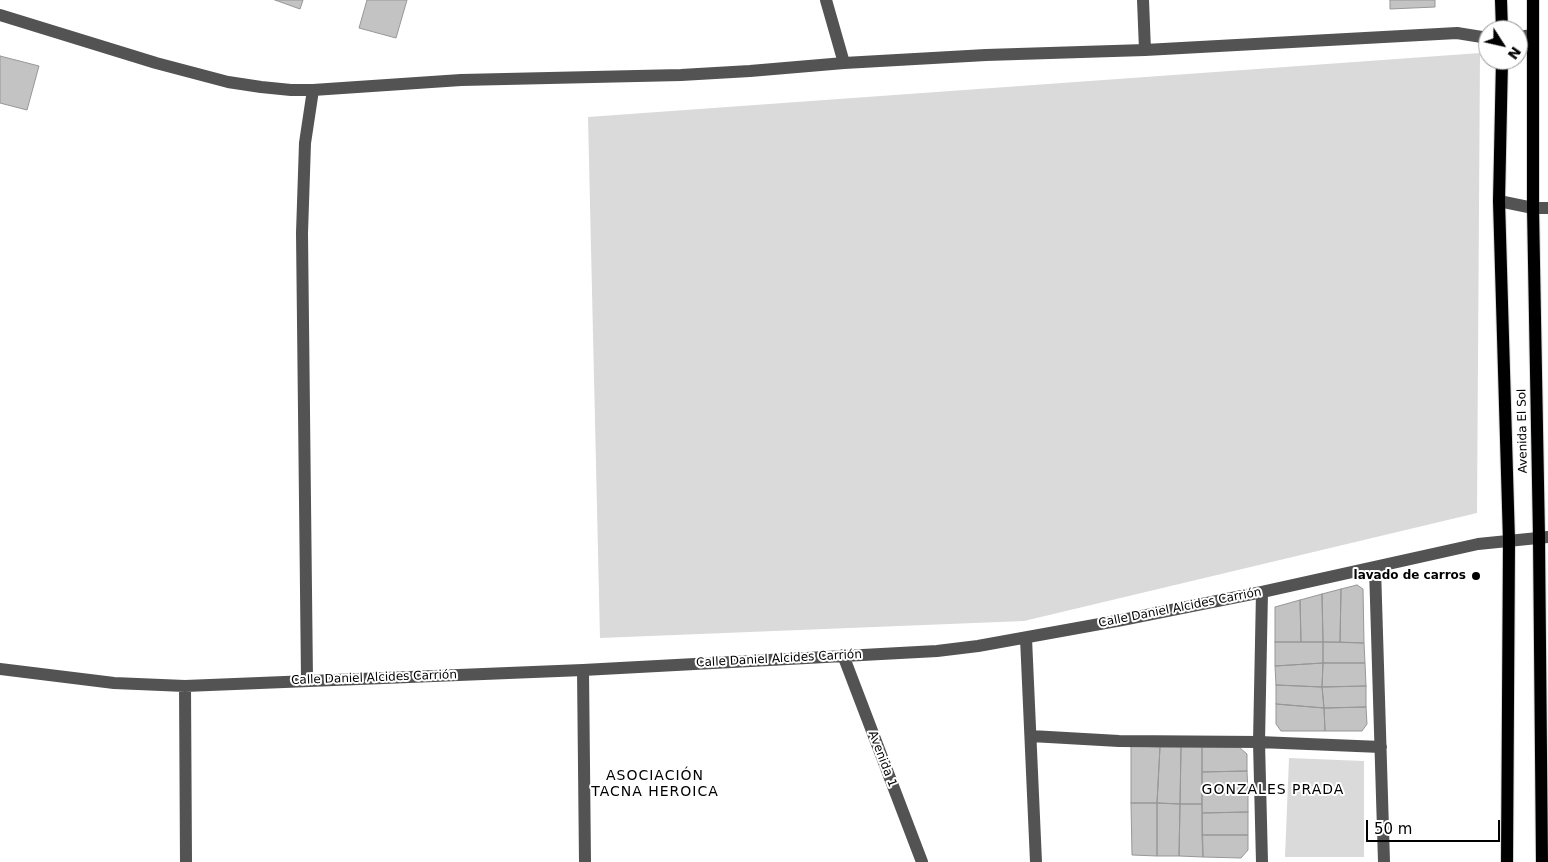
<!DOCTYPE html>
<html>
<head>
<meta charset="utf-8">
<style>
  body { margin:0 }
  #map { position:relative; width:1548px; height:862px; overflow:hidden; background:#fff; font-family:"DejaVu Sans",sans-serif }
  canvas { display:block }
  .north { position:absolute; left:1478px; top:20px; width:50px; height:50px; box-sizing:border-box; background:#fff; border:1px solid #999; border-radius:50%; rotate:125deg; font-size:14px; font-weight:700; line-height:20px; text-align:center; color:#000 }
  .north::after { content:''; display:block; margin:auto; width:18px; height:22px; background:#000; clip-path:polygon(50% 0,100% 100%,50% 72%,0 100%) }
  .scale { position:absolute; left:1366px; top:820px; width:134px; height:22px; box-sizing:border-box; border:2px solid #000; border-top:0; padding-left:6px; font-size:15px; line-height:18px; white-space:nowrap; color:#000; -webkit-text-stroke:4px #fff; paint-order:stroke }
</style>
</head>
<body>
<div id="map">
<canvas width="1548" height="862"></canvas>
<div class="north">N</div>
<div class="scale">50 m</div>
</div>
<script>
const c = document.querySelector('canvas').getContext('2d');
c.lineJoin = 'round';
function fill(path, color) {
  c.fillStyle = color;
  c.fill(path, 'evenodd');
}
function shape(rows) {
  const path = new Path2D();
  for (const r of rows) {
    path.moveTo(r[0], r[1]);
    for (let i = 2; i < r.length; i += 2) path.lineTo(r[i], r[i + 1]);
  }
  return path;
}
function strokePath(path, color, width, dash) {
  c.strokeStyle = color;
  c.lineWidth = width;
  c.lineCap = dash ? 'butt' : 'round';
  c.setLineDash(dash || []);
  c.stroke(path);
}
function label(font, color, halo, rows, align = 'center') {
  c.font = font + ' "DejaVu Sans",sans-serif';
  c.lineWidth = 4;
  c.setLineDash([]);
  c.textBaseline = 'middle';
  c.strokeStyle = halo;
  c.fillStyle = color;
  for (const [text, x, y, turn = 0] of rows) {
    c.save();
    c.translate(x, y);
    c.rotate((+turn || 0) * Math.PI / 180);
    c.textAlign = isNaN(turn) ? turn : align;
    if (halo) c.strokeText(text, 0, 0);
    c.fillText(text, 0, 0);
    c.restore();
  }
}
fill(shape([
  [1480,53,1477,513,1024,621,600,638,588,117],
  [1289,758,1364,761,1364,857,1285,857]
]), '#dadada');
const building = shape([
  [275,0,303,0,300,9,275,0],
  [367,0,407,0,396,38,359,28,367,0],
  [1390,0,1435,0,1435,7,1390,9,1390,0],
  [0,56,39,66,27,110,0,103,0,56],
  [1357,585,1363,589,1364,643,1340,642,1341,589,1357,585],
  [1341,589,1340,642,1323,642,1322,594,1341,589],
  [1322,594,1323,642,1301,642,1300,600,1322,594],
  [1300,600,1301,642,1275,642,1275,607,1300,600],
  [1275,642,1323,642,1323,663,1275,666,1275,642],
  [1323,642,1364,643,1365,663,1323,663,1323,642],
  [1323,663,1365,663,1366,686,1322,687,1323,663],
  [1323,663,1322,687,1276,685,1275,666,1323,663],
  [1276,685,1322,687,1324,708,1276,704,1276,685],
  [1366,686,1366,707,1324,708,1322,687,1366,686],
  [1276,704,1324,708,1325,731,1281,731,1276,724,1276,704],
  [1366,707,1367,724,1362,731,1325,731,1324,708,1366,707],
  [1131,746,1160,747,1157,803,1131,803,1131,746],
  [1160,747,1181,747,1180,804,1157,803,1160,747],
  [1181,747,1202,747,1202,804,1180,804,1181,747],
  [1202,747,1239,747,1247,754,1247,771,1202,772,1202,747],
  [1247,771,1248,793,1202,794,1202,772,1247,771],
  [1248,793,1248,812,1202,813,1202,794,1248,793],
  [1131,803,1157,803,1157,856,1132,855,1131,803],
  [1157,803,1180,804,1179,856,1157,856,1157,803],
  [1180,804,1202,804,1203,857,1179,856,1180,804],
  [1248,812,1248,835,1202,835,1202,813,1248,812],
  [1202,835,1248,835,1248,850,1241,858,1203,857,1202,835]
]);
fill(building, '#c3c3c3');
strokePath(building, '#979797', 1);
const major = shape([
  [1501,0,1502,30],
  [1533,0,1533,208,1539,537,1542,862],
  [1502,60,1499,201,1509,541,1507,862]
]);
strokePath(major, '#dbdbdb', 14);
strokePath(shape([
  [826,0,844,63],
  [1143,0,1145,50],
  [0,15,156,63,228,82,261,87,291,90,313,90,461,80,681,75,750,71,844,63,986,55,1145,50,1457,33,1488,38],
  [1518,37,1533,35],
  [1499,201,1533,208,1548,208],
  [1375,568,1384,862],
  [1262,592,1259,742,1262,862],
  [1026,638,1036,862],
  [843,655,922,862],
  [0,669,114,683,185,686,583,670,937,651,978,646,1122,620,1262,592,1478,544,1548,537],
  [583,670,585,862],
  [307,680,302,233,305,143,313,90],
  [185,686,186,862],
  [1031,736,1119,741,1259,742,1381,747]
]), '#535353', 12);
strokePath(major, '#000', 12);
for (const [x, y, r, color] of [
  [1476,576,5,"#000"]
]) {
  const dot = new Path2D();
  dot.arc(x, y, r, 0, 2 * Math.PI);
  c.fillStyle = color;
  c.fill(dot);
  strokePath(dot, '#fff', 2);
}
label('12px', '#000', '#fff', [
  ["Avenida El Sol",1523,431,-91],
  ["Calle Daniel Alcides Carrión",1180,608,-11],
  ["Calle Daniel Alcides Carrión",779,659,-3],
  ["Calle Daniel Alcides Carrión",374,678,-2],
  ["Avenida 1",882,759,69]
]);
label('bold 12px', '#000', '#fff', [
  ["lavado de carros",1466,576]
], 'right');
c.letterSpacing = '1px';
label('14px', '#000', '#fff', [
  ["ASOCIACIÓN",655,776],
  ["TACNA HEROICA",655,792],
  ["GONZALES PRADA",1273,790]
]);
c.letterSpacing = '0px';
</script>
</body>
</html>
